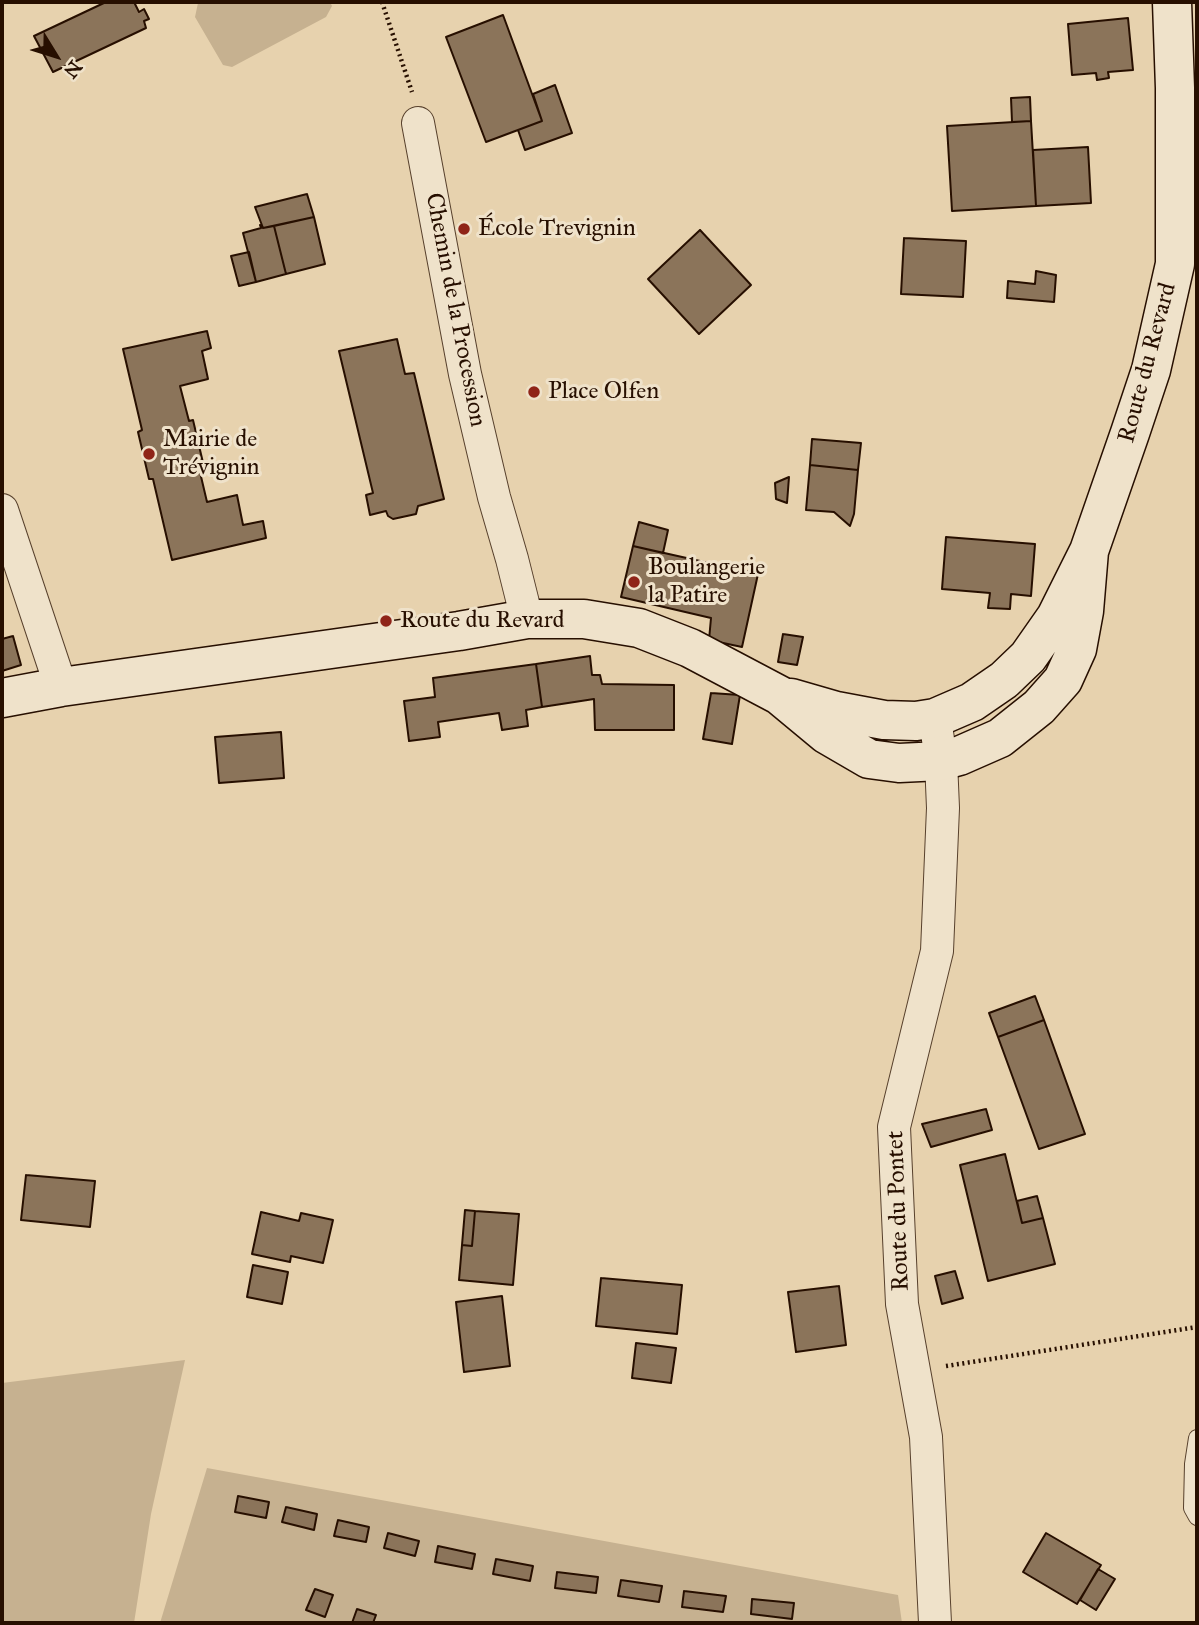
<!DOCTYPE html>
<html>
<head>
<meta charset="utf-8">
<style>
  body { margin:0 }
  #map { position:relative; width:1199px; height:1625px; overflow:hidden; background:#e7d2ae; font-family:"IM FELL Great Primer",serif }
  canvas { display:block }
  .frame { position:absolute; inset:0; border:4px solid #270f00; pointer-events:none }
  .north { position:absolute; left:21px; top:21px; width:70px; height:70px; -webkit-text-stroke:5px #efe2ca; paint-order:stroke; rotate:128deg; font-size:19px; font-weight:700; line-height:28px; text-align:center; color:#270f00 }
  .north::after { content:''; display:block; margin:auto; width:24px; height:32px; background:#270f00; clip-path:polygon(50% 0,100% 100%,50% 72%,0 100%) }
</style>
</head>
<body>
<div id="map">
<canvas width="1199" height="1625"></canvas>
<div class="frame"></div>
<div class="north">N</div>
</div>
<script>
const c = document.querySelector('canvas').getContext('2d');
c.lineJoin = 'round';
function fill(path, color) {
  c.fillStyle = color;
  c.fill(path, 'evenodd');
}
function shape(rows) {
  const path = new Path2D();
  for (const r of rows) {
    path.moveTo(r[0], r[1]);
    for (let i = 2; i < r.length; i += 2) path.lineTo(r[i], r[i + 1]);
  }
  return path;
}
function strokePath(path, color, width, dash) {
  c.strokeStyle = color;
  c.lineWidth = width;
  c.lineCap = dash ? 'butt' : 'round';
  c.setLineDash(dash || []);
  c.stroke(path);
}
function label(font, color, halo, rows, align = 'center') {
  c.font = font + ' "IM FELL Great Primer",serif';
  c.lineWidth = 6;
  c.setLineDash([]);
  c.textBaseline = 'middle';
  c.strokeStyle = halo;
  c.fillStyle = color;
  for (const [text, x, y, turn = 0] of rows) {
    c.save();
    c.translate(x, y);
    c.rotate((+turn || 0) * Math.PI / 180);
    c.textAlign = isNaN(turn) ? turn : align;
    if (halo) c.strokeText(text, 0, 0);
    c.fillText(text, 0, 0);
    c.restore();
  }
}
fill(shape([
  [200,2,330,2,332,6,326,17,232,67,223,65,195,17,198,3],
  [185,1360,151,1514,134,1623,2,1623,2,1383],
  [207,1468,898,1595,902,1623,160,1623]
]), '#c6b190');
const building = shape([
  [106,2,134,2,139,12,144,9,149,19,144,21,146,28,53,72,34,36,106,2],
  [503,15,542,121,486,142,446,37,503,15],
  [1128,18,1133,70,1108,72,1109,78,1097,80,1096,73,1072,75,1068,24,1128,18],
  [555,85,572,133,525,150,518,130,542,121,533,94,555,85],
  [1030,97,1031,121,1012,122,1011,98,1030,97],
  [1031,121,1036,206,952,211,947,126,1031,121],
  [1088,147,1091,203,1036,206,1033,150,1088,147],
  [307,194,314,217,263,228,255,207,307,194],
  [314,217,325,264,286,274,274,226,314,217],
  [260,225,263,228,274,226,286,274,256,282,243,233,261,228,260,225],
  [700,230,751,285,699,334,648,279,700,230],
  [904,238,966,241,963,297,901,294,904,238],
  [249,252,256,282,239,286,231,256,249,252],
  [1036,271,1056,275,1054,302,1007,298,1008,281,1035,284,1036,271],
  [207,331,211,348,202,351,208,379,180,386,189,421,193,420,204,467,199,468,207,502,237,495,243,525,263,521,266,538,172,560,153,479,149,479,138,432,142,430,123,349,207,331],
  [397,339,405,374,414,373,444,499,418,506,416,514,393,519,388,516,386,511,370,515,366,495,373,493,339,351,397,339],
  [812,439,861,443,858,470,810,465,812,439],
  [810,465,858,470,854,514,850,526,834,512,806,510,810,465],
  [789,477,787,503,776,499,775,483,789,477],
  [639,522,668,530,663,553,633,546,639,522],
  [946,537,1035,544,1031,596,1011,594,1010,609,988,608,990,593,942,589,946,537],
  [633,546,758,574,742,647,709,640,711,618,621,597,633,546],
  [783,634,803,637,797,665,778,662,783,634],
  [13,636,21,665,2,671,2,639,13,636],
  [590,656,592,675,600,675,602,684,674,685,674,730,595,730,594,699,542,707,536,664,590,656],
  [536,664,542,707,526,710,528,726,502,730,499,713,438,722,440,737,409,741,404,701,435,697,433,678,536,664],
  [711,693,740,695,732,744,703,739,711,693],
  [281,732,284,778,219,783,215,737,281,732],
  [1035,996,1044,1020,998,1037,989,1013,1035,996],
  [1044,1020,1085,1134,1039,1149,998,1037,1044,1020],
  [986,1109,992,1130,931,1147,922,1124,986,1109],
  [1005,1154,1022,1223,1043,1218,1055,1264,988,1281,960,1165,1005,1154],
  [26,1175,95,1181,90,1227,21,1220,26,1175],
  [1037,1196,1043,1218,1022,1223,1017,1201,1037,1196],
  [465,1210,475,1211,472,1246,462,1245,465,1210],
  [475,1211,519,1214,513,1285,459,1280,462,1245,472,1246,475,1211],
  [261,1212,299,1221,301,1213,333,1220,323,1263,291,1256,290,1262,252,1254,261,1212],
  [253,1265,288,1272,282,1304,247,1297,253,1265],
  [955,1271,963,1298,942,1304,935,1276,955,1271],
  [601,1278,682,1285,677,1334,596,1326,601,1278],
  [839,1286,846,1345,796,1352,788,1292,839,1286],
  [502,1296,510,1366,464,1372,456,1302,502,1296],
  [636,1343,676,1348,671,1383,632,1378,636,1343],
  [238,1496,269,1502,266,1518,235,1512,238,1496],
  [286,1507,317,1514,314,1530,282,1522,286,1507],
  [338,1520,369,1527,366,1542,334,1536,338,1520],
  [388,1533,419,1541,415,1556,384,1548,388,1533],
  [1046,1533,1101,1565,1077,1604,1023,1572,1046,1533],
  [438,1546,475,1554,472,1569,435,1562,438,1546],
  [496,1559,533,1566,530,1581,493,1574,496,1559],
  [1098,1569,1115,1579,1096,1610,1080,1600,1098,1569],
  [557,1572,598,1577,596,1593,555,1588,557,1572],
  [621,1580,662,1586,659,1602,618,1596,621,1580],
  [315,1589,333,1595,325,1617,306,1610,315,1589],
  [684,1591,726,1596,723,1612,682,1607,684,1591],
  [752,1599,794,1603,792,1619,751,1614,752,1599],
  [357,1609,376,1615,373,1623,352,1623,357,1609]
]);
fill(building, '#8b745a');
strokePath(building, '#270f00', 2);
const service = shape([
  [1197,1438,1193,1464,1192,1508,1197,1517]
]);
const minor = shape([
  [418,123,465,374,494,497,512,559,527,619],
  [2,510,61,687],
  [935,1623,926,1437,902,1304,894,1127,937,951,943,808,941,761,935,718]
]);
const secondary = shape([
  [2,698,61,687,459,631,527,619,584,619,639,628,690,648,779,695,826,734,869,759,899,763,941,761,959,756,1000,738,1039,707,1063,680,1077,649,1084,611,1089,551],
  [791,698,836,711,884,720,916,721,935,718,972,702,1004,680,1028,657,1056,617,1089,551,1130,433,1151,370,1175,264,1175,88,1172,2]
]);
strokePath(service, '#57402c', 18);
strokePath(minor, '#57402c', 34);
strokePath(secondary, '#270f00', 41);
strokePath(shape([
  [382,2,412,92],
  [946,1366,1197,1327]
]), '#270f00', 4.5, [2, 3.5]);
strokePath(service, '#efe2ca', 16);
strokePath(minor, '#efe2ca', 32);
strokePath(secondary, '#efe2ca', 38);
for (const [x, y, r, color] of [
  [464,229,7,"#8f2418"],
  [534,392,7,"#8f2418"],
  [149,454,7,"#8f2418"],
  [634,582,7,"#8f2418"],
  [386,621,7,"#8f2418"]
]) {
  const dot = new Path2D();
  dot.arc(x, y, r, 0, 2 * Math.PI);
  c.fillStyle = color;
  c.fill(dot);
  strokePath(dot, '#efe2ca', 2.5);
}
label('24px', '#270f00', '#efe2ca', [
  ["École Trevignin",478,229],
  ["Place Olfen",548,392],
  ["Mairie de",163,440],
  ["Trévignin",163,468],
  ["Boulangerie",648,568],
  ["la Patire",648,596],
  ["Route du Revard",400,621]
], 'left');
label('24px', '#270f00', '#efe2ca', [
  ["Chemin de la Procession",455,310,79],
  ["Route du Revard",1148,363,-75],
  ["Route du Pontet",899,1211,-92]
]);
</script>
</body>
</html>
